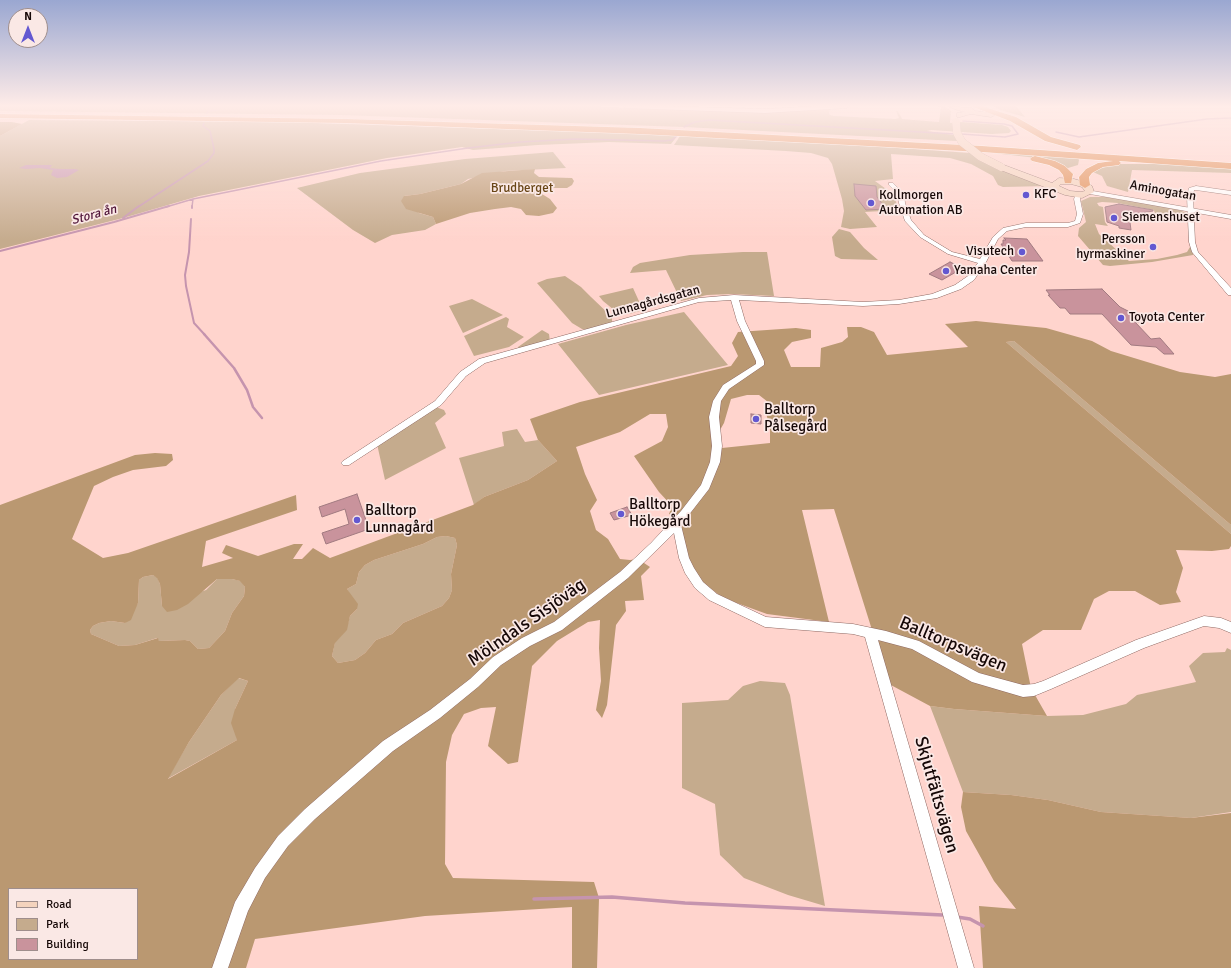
<!DOCTYPE html>
<html>
<head>
<meta charset="utf-8">
<style>
  body { margin:0 }
  #map { position:relative; width:1231px; height:968px; overflow:hidden; background:#ffd4cd; font-family:Signika,sans-serif }
  canvas { display:block }
  .legend { position:absolute; left:8px; top:888px; width:130px; height:72px; box-sizing:border-box; background:#fae8e5; border:1px solid #9f8e8c; margin:0; padding:5px 7px; list-style:none; font-size:12px; color:#160807 }
  .legend li { display:flex; align-items:center; gap:8px; height:20px }
  .legend b { width:20px; border:1px solid #9f8e8c }
  .north { position:absolute; left:8px; top:8px; width:40px; height:40px; box-sizing:border-box; background:#fae8e5; border:1px solid #9f8e8c; border-radius:50%; rotate:0deg; font-size:11px; font-weight:700; line-height:16px; text-align:center; color:#160807 }
  .north::after { content:''; display:block; margin:auto; width:14px; height:18px; background:#6358d1; clip-path:polygon(50% 0,100% 100%,50% 72%,0 100%) }
</style>
</head>
<body>
<div id="map">
<canvas width="1231" height="968"></canvas>
<ul class="legend">
<li><b style="height:5px;background:#f4d3bd"></b>Road</li>
<li><b style="height:11px;background:#c5ab8d"></b>Park</li>
<li><b style="height:11px;background:#c9939c"></b>Building</li>
</ul>
<div class="north">N</div>
</div>
<script>
const c = document.querySelector('canvas').getContext('2d');
c.lineJoin = 'round';
function fill(path, color) {
  c.fillStyle = color;
  c.fill(path, 'evenodd');
}
function shape(rows) {
  const path = new Path2D();
  for (const r of rows) {
    path.moveTo(r[0], r[1]);
    for (let i = 2; i < r.length; i += 2) path.lineTo(r[i], r[i + 1]);
  }
  return path;
}
function strokePath(path, color, width, dash) {
  c.strokeStyle = color;
  c.lineWidth = width;
  c.lineCap = dash ? 'butt' : 'round';
  c.setLineDash(dash || []);
  c.stroke(path);
}
function label(font, color, halo, rows, align = 'center') {
  c.font = font + ' Signika,sans-serif';
  c.lineWidth = 3.5;
  c.setLineDash([]);
  c.textBaseline = 'middle';
  c.strokeStyle = halo;
  c.fillStyle = color;
  for (const [text, x, y, turn = 0] of rows) {
    c.save();
    c.translate(x, y);
    c.rotate((+turn || 0) * Math.PI / 180);
    c.textAlign = isNaN(turn) ? turn : align;
    if (halo) c.strokeText(text, 0, 0);
    c.fillText(text, 0, 0);
    c.restore();
  }
}
fill(shape([
  [0,106,583,106,768,112,874,106,830,109,829,113,830,115,834,116,895,119,899,118,896,111,898,111,902,119,939,122,941,107,935,106,944,106,951,111,950,123,961,122,1002,125,1008,127,1011,131,1009,133,992,134,931,130,927,131,954,135,957,141,684,127,341,115,0,111],
  [993,106,1016,106,1025,117,1000,110],
  [29,120,286,122,678,135,671,144,609,142,538,145,473,150,462,147,387,158,199,196,123,218,0,249,0,136],
  [680,136,885,147,970,153,1047,186,1003,187,998,185,993,176,971,164,950,158,891,154,893,179,875,181,893,194,899,210,865,212,877,227,850,229,841,227,844,211,842,199,832,164,828,158,811,153,786,151,674,145],
  [976,151,1078,158,1079,160,1078,165,1068,168,1045,159],
  [553,152,566,168,505,171,468,179,461,184,420,194,404,196,419,213,433,217,436,224,425,230,392,235,375,243,353,230,297,188,360,173,465,159],
  [1115,164,1161,164,1231,168,1231,173,1132,170,1128,192,1107,186,1102,176,1093,172,1098,169],
  [1090,197,1106,197,1154,205,1175,207,1176,209,1187,213,1187,222,1179,221,1178,219,1158,216,1155,214,1154,210,1118,203,1102,202,1097,203,1099,206,1103,207,1105,222,1108,226,1095,224,1099,234,1129,261,1157,259,1177,255,1187,252,1190,247,1193,251,1193,255,1152,262,1110,266,1103,265,1078,236,1079,228,1086,222,1081,201],
  [839,229,850,232,864,248,878,260,841,259,835,256,832,237],
  [743,252,767,252,774,296,732,294,707,295,681,301,666,270,630,273,633,267,640,263,690,255],
  [565,276,581,287,591,297,612,317,612,322,590,330,582,329,572,323,537,283,547,279],
  [633,288,643,310,629,314,619,314,603,301,599,296],
  [472,299,503,315,463,333,449,306],
  [684,312,728,365,599,395,558,344,626,325],
  [506,317,509,319,507,327,524,337,509,347,474,356,464,336],
  [542,330,549,334,550,342,520,350,518,347],
  [1014,341,1231,525,1231,534,1006,342],
  [436,407,444,410,446,414,435,423,446,448,385,480,377,444],
  [517,429,525,442,538,440,557,461,528,480,484,497,474,505,459,458,504,446,502,432],
  [446,536,455,538,457,545,451,574,452,590,449,598,442,606,403,623,392,634,376,640,365,653,355,660,338,663,332,656,335,642,346,630,350,616,357,609,347,589,356,584,359,572,365,565,374,560,423,544,437,537],
  [153,575,157,577,160,584,162,606,206,590,217,579,232,579,241,581,245,587,244,596,232,613,225,631,209,648,198,649,190,641,185,640,159,641,157,638,135,645,119,646,91,634,90,630,93,626,99,623,111,621,125,623,138,603,139,580,143,577],
  [1227,648,1231,650,1231,812,1191,818,1101,812,1048,800,1011,795,963,792,930,706,954,709,1047,716,1083,715,1126,704,1137,695,1196,682,1189,666,1203,653,1225,652],
  [238,678,248,681,235,709,237,740,167,779,189,742,221,695],
  [760,681,785,683,790,695,825,906,788,895,744,878,720,855,715,804,682,788,682,703,728,700,743,686]
]), '#c5ab8d');
fill(shape([
  [0,122,12,122,22,124,0,136],
  [535,169,534,173,539,177,572,178,574,181,572,185,567,188,543,188,542,194,550,199,557,208,553,213,539,216,526,215,521,209,511,207,495,209,470,213,436,224,433,217,406,209,401,201,404,196,420,194,461,184,482,173],
  [976,321,1046,328,1092,341,1111,351,1180,372,1215,377,1231,374,1231,525,1014,341,1006,342,1231,534,1231,546,1229,549,1212,551,1176,550,1183,568,1176,592,1181,602,1160,605,1135,591,1109,591,1094,599,1081,630,1043,630,1022,644,1031,688,1047,716,954,709,930,706,889,684,834,509,802,510,829,622,767,614,734,602,719,595,697,578,682,563,678,553,677,542,682,521,669,514,672,506,659,492,634,456,662,441,668,427,666,414,650,414,620,432,576,447,585,474,597,500,590,511,596,530,608,539,620,559,630,560,638,559,650,567,641,576,644,600,625,601,626,611,616,625,607,705,602,718,596,710,601,681,599,648,600,620,588,622,557,641,532,666,518,762,508,764,488,746,496,707,481,708,464,714,452,735,446,762,445,864,453,878,594,882,599,898,597,968,572,968,572,907,425,916,255,939,246,968,0,968,0,505,135,455,155,453,172,454,173,460,166,466,133,470,113,477,94,486,72,539,103,558,128,553,296,495,297,510,206,541,202,567,233,558,222,553,226,545,258,556,294,544,303,544,293,559,302,559,313,548,330,558,473,505,484,497,528,480,557,461,538,440,530,419,580,402,731,366,738,356,732,343,738,332,796,328,811,330,811,338,792,342,784,350,791,367,820,367,821,348,842,342,848,337,847,327,861,327,874,332,887,355,968,347,945,324],
  [747,395,759,395,768,402,766,413,770,428,770,443,722,448,720,430,724,423,731,399],
  [446,536,455,538,457,545,451,574,452,590,449,598,442,606,403,623,392,634,376,640,365,653,355,660,338,663,332,656,335,643,347,630,350,616,357,609,358,604,347,589,356,584,359,572,365,565,374,560,423,544,437,537],
  [153,575,157,578,160,584,162,606,167,612,177,610,188,604,217,579,232,579,240,581,245,587,244,596,232,613,225,631,209,648,198,649,190,641,185,640,159,641,158,638,135,645,119,646,91,634,90,630,93,626,99,623,111,621,125,623,131,620,138,603,139,580,143,577],
  [239,678,248,681,235,709,231,723,237,740,168,779,189,742,221,695],
  [9,889,137,889,137,959,9,959],
  [963,792,1011,795,1048,800,1101,812,1191,818,1231,813,1231,968,983,968,979,906,1016,909,994,881,966,831,961,807]
]), '#ba9871');
fill(shape([
  [26,165,52,165,50,168,60,169,75,169,79,170,67,177,57,178,51,175,53,170,40,168,26,169,19,168]
]), '#c594ae');
strokePath(shape([
  [208,111,217,110,226,106],
  [207,113,211,106],
  [684,127,695,122,709,120,956,134],
  [1056,132,1079,137,1207,119,1231,118],
  [961,134,1005,137,1018,134,1012,126,1004,124,963,121],
  [138,207,208,161,214,153,214,149,210,131,203,126,204,123],
  [166,207,193,199,381,161,468,148,520,142,575,139,664,141,672,140,678,135],
  [192,207,193,199]
]), '#c594ae', 1.5);
strokePath(shape([
  [192,208,192,206],
  [123,218,139,206],
  [191,219,189,252,185,275,186,286,194,323,205,335],
  [0,251,114,222,169,206]
]), '#c594ae', 2);
strokePath(shape([
  [204,334,234,368,247,390,253,407,262,418]
]), '#c594ae', 2.5);
strokePath(shape([
  [534,899,612,897,685,903,943,915],
  [957,917,970,919,983,926]
]), '#c594ae', 3.5);
const building = shape([
  [854,184,876,186,877,197,886,209,866,210,855,196,854,184],
  [1119,204,1153,210,1153,211,1129,215,1131,230,1119,228,1119,226,1107,222,1105,207,1119,204],
  [1004,238,1027,239,1043,261,1012,261,1001,244,1003,244,1003,240,1006,240,1004,238],
  [950,262,963,268,942,280,929,274,950,262],
  [1102,289,1120,307,1132,313,1140,322,1135,322,1151,339,1160,338,1174,354,1164,354,1156,347,1131,345,1102,314,1070,314,1065,308,1060,308,1048,295,1050,295,1046,290,1102,289],
  [751,414,761,415,761,424,751,423,751,414],
  [357,494,369,529,326,544,322,533,349,524,345,509,322,517,319,507,357,494],
  [627,507,632,515,614,520,610,513,627,507]
]);
fill(building, '#c9939c');
strokePath(building, '#a17a80', 1);
const minor = shape([
  [889,183,893,183,904,194,905,203,911,220,924,235,952,252,980,259,993,237,1003,228,1026,223,1068,223,1075,221,1077,214,1074,199,1076,194,1081,195,1080,199,1083,214,1080,223,1068,227,1026,227,1007,231,998,239,986,262,974,280,961,289,937,298,899,304,863,306,739,300,745,321,764,361,764,365,729,389,721,401,719,417,722,446,720,462,709,489,681,525,689,558,694,568,703,582,717,594,766,617,853,624,886,631,919,641,979,673,1023,685,1034,684,1043,681,1136,640,1204,616,1221,618,1231,622,1231,633,1219,628,1204,626,1144,648,1051,689,1034,696,1023,697,972,682,912,649,878,640,974,968,958,968,865,637,853,634,765,627,709,600,695,588,685,573,679,558,674,533,628,578,562,630,530,646,501,665,478,687,440,718,393,751,315,819,288,846,265,878,248,911,228,968,212,968,235,902,255,868,278,836,305,809,383,741,430,710,470,679,493,657,522,638,554,622,620,572,651,543,681,511,701,485,710,462,712,446,709,417,713,401,723,385,756,364,756,361,737,321,731,300,699,302,485,363,466,376,441,405,349,465,343,465,341,463,343,461,435,401,460,372,479,359,699,298,734,295,863,302,899,300,932,294,955,285,968,276,978,263,948,254,920,237,905,221,899,203,898,194,889,185,889,183],
  [1196,186,1231,191,1231,195,1196,190,1194,190,1193,196,1195,242,1198,252,1231,288,1231,295,1228,295,1192,252,1189,242,1187,196,1189,188,1196,186]
]);
const tertiary = shape([
  [623,106,662,106,765,109,817,106,850,106,847,108,765,113,626,108,623,106],
  [1087,190,1231,215,1231,219,1090,194,1087,194,1087,190]
]);
const secondary = shape([
  [947,106,972,108,975,111,991,113,995,115,991,117,971,114,960,117,957,117,957,113,965,112,957,110,947,106],
  [998,165,1004,165,1052,183,1059,178,1074,179,1088,183,1092,186,1094,192,1082,198,1065,195,998,169,998,165],
  [1061,184,1071,184,1082,187,1085,191,1081,192,1070,191,1059,186,1061,184]
]);
const trunk = shape([
  [971,106,981,106,1016,117,1051,137,1080,145,1081,147,1077,150,1045,141,1010,121,971,106],
  [0,114,346,119,640,128,982,146,1231,163,1231,169,1119,161,1121,163,1119,165,1103,167,1092,173,1089,177,1090,185,1085,188,1080,185,1079,177,1086,169,1098,163,1113,161,982,152,640,134,346,123,0,118,0,114],
  [1035,156,1055,161,1065,166,1073,174,1071,183,1065,183,1063,175,1059,170,1049,165,1032,161,1030,159,1032,157,1035,156]
]);
strokePath(minor, '#8e6862', 1);
strokePath(tertiary, '#8e6862', 1);
strokePath(secondary, '#8e6862', 1);
strokePath(trunk, '#fff', 1);
fill(minor, '#fff');
fill(tertiary, '#fff');
fill(secondary, '#f4d3bd');
fill(trunk, '#e08a4e');
const secondaryBridge = shape([
  [956,122,957,133,962,142,981,157,1001,167]
]);
strokePath(secondaryBridge, '#8e6862', 8, []);
strokePath(secondaryBridge, '#f4d3bd', 8);
const sky = c.createLinearGradient(0, 0, 0, 241);
sky.addColorStop(0, '#9aa7d1');
sky.addColorStop(0.44, '#ffece8');
sky.addColorStop(1, '#ffece800');
c.fillStyle = sky;
c.fillRect(0, 0, 1231, 241);
for (const [x, y, r, color] of [
  [1026,195,4,"#6358d1"],
  [871,203,4,"#6358d1"],
  [1114,218,4,"#6358d1"],
  [1153,247,4,"#6358d1"],
  [1022,252,4,"#6358d1"],
  [946,271,4,"#6358d1"],
  [1121,318,4,"#6358d1"],
  [756,419,4,"#6358d1"],
  [621,514,4,"#6358d1"],
  [357,520,4,"#6358d1"]
]) {
  const dot = new Path2D();
  dot.arc(x, y, r, 0, 2 * Math.PI);
  c.fillStyle = color;
  c.fill(dot);
  strokePath(dot, '#fae8e5', 1.5);
}
label('13px', '#694617', '#fae8e5', [
  ["Brudberget",522,189]
]);
label('13px', '#160807', '#fae8e5', [
  ["Aminogatan",1163,191,10],
  ["Lunnagårdsgatan",653,302,-15]
]);
label('13px', '#160807', '#fae8e5', [
  ["KFC",1034,195],
  ["Kollmorgen",879,196],
  ["Automation AB",879,211],
  ["Siemenshuset",1122,218],
  ["Persson",1145,240,"right"],
  ["hyrmaskiner",1145,255,"right"],
  ["Visutech",1014,252,"right"],
  ["Yamaha Center",954,271],
  ["Toyota Center",1129,318]
], 'left');
label('italic 13px', '#51163a', '#fae8e5', [
  ["Stora ån",94,215,-15]
]);
label('15px', '#160807', '#fae8e5', [
  ["Balltorp",764,410],
  ["Pålsegård",764,427],
  ["Balltorp",629,505],
  ["Hökegård",629,522],
  ["Balltorp",365,511],
  ["Lunnagård",365,528]
], 'left');
label('18px', '#160807', '#fae8e5', [
  ["Mölndals Sisjöväg",527,623,-35],
  ["Balltorpsvägen",953,645,23],
  ["Skjutfältsvägen",936,795,74]
]);
</script>
</body>
</html>
